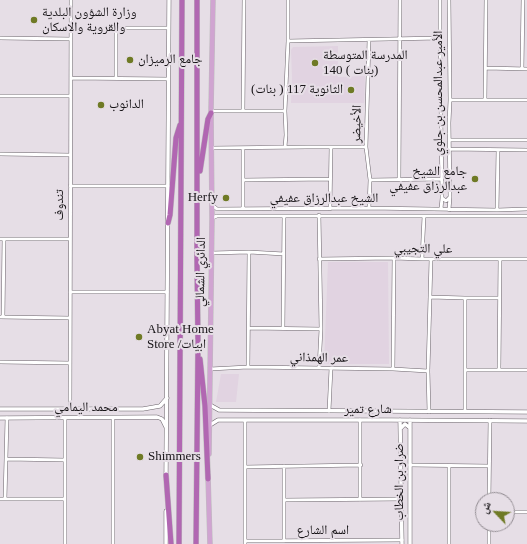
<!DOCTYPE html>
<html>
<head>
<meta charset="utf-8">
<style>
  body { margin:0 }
  #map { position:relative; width:527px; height:544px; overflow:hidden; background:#e6dee6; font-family:"Times New Roman","Noto Naskh Arabic",serif }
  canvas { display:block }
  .north { position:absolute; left:475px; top:492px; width:40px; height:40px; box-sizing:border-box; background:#e6dee6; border:1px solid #938d93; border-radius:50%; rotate:295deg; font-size:11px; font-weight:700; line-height:16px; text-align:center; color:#171417 }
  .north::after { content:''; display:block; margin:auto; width:14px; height:18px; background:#6f7a25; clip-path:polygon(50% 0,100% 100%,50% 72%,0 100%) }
</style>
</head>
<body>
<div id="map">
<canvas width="527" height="544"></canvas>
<div class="north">ش</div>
</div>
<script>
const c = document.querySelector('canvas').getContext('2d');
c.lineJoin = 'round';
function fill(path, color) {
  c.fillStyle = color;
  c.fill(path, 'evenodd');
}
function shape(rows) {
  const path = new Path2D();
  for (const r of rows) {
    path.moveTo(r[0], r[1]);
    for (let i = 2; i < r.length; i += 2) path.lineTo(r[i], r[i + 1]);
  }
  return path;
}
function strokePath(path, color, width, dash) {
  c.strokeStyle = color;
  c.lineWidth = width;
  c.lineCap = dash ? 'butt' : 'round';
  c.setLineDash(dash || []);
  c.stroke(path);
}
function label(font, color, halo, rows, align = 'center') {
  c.font = font + ' "Times New Roman","Noto Naskh Arabic",serif';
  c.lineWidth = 4;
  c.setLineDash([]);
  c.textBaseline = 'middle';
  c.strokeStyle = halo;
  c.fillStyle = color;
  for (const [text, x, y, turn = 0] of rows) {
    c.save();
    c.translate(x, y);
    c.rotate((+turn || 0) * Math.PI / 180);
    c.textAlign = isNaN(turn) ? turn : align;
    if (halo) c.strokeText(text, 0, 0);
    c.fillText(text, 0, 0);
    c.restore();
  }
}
fill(shape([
  [338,46,338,77,365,76,364,103,291,103,292,78,291,50,293,47],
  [328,262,388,262,389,364,324,364],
  [221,374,239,374,236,402,216,402]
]), '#e1d3e1');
const minor = shape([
  [440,0,440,38,442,198,441,209],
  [449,0,450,100,449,123,450,197,449,210],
  [0,38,71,39],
  [369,40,366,147,370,180,369,208],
  [288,41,440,38],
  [486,68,527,69],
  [522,69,523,0],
  [71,78,168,79],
  [116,78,116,33,119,29,120,28,168,28],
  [0,96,70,96],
  [450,100,527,100],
  [485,100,486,0],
  [243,110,244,0],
  [211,111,285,111],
  [449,140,527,140],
  [285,147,286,135,285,111,288,41,288,0],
  [212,148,307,147,366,147],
  [243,148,243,208],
  [449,149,527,150],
  [0,154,70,155],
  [399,179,400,0],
  [243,180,330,179],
  [370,180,441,179],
  [70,186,168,186],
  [442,198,446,201,450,197],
  [212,205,217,209,369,208,497,210,527,209],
  [330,209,331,147],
  [497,210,498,150],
  [319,215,321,329,319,368],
  [212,218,217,216,527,216],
  [0,239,70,239],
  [212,253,249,252,284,254],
  [319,259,394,258,422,259,527,259],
  [422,259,424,216],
  [70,292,167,292],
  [430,297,465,298,499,298],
  [465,298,465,411],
  [0,317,70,318],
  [3,317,4,239],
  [249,328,321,329],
  [283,328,284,216],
  [0,362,70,363],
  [248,367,249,252],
  [210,369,248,367,393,369,428,371],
  [393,369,394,258],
  [499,369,500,259],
  [466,370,527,370],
  [70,409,71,0],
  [329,411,331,368],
  [429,412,428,371,431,259],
  [65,418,65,544],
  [245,421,245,544],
  [6,459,65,460],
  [410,465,489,466],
  [284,466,284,541],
  [449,466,449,544],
  [245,467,361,465],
  [0,499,65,499],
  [5,499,7,418],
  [284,500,402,499],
  [360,500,360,420],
  [489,500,490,420],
  [507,512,527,512],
  [245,541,402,540],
  [113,544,113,418],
  [489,544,489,524]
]);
const tertiary = shape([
  [210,405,219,410,527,412],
  [0,409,143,409,160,406,167,398],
  [0,418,157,417,162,419,166,427],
  [400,420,402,544],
  [210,425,218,420,391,420,527,421],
  [401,428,405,424,410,428],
  [166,477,169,0],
  [166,544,166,511],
  [410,544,410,420]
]);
const primary = shape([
  [209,454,212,218,211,111,213,0],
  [208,476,210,544]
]);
const motorway = shape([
  [200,171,208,119,211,113],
  [168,223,170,215,176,138,180,125],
  [200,359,205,406,208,479],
  [166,475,171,544],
  [179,544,182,0],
  [196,544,198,346,197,260,197,0]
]);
strokePath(minor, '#6a636a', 4);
strokePath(tertiary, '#6a636a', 4.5);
strokePath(primary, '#bebdbe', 5.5);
strokePath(motorway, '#bebdbe', 6);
strokePath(minor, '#fff', 3);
strokePath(tertiary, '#fff', 3.5);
strokePath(primary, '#d0a4d1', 4.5);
strokePath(motorway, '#b167b2', 5);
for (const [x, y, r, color] of [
  [34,20,4,"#6f7a25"],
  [130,60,4,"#6f7a25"],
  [315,63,4,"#6f7a25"],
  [351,90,4,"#6f7a25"],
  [101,105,4,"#6f7a25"],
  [475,179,4,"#6f7a25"],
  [226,198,4,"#6f7a25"],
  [139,337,4,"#6f7a25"],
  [140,457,4,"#6f7a25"]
]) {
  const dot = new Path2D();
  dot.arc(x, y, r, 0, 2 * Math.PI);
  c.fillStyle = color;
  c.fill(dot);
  strokePath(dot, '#e6dee6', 1.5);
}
label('13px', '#171417', '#e6dee6', [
  ["وزارة الشؤون البلدية",42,13],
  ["والقروية والاسكان",42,28],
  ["المدرسة المتوسطة",323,56],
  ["140 ( بنات)",323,71],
  ["جامع الرميزان",138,60],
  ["الثانوية 117 ( بنات)",343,90,"right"],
  ["الدانوب",109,105],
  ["جامع الشيخ",467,172,"right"],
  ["عبدالرزاق عفيفي",467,187,"right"],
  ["Herfy",218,198,"right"],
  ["Abyat Home",147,330],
  ["Store /ابيات",147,345],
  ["Shimmers",148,457]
], 'left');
label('13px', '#171417', '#e6dee6', [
  ["الأمير عبدالمحسن بن جلوي",439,93,-90],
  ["الأخيضر",357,124,-89],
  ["الشيخ عبدالرزاق عفيفي",324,199],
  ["تندوف",60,205,-90],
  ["علي التجيبي",423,249,1],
  ["الدائري الشمالي",201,272,-89],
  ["عمر الهمذاني",319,358,1],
  ["محمد اليمامي",86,408],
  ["شارع تمير",368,410],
  ["ضرار بن الخطاب",400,482,-90],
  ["اسم الشارع",323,531]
]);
</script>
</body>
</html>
